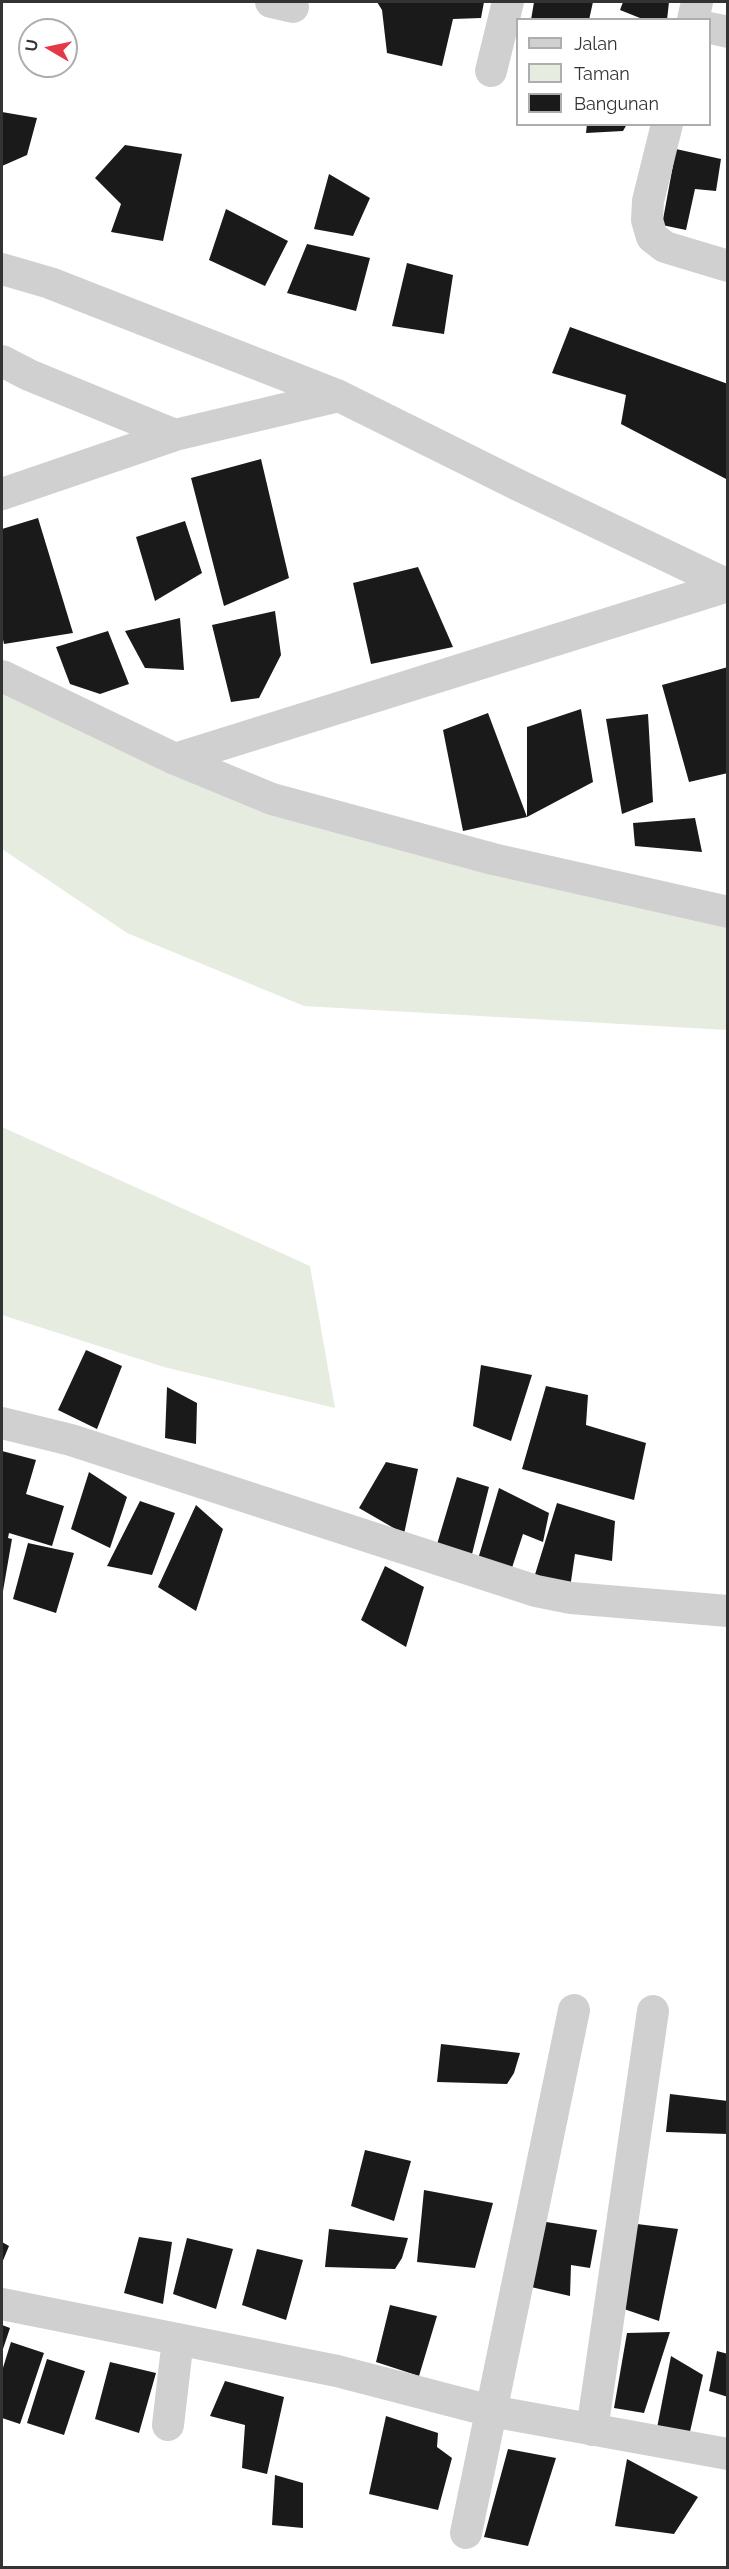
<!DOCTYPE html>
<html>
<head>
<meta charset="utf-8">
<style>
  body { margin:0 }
  #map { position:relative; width:729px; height:2569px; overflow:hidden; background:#fff; font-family:Raleway,sans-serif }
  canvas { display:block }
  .frame { position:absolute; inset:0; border:3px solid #333; pointer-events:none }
  .legend { position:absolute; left:516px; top:18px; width:195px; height:108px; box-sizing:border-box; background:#fff; border:2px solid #adadad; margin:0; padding:8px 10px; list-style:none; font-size:18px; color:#333 }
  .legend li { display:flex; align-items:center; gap:12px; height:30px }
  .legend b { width:30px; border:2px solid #adadad }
  .north { position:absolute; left:18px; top:18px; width:60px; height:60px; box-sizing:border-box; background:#fff; border:2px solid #adadad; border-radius:50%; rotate:279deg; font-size:16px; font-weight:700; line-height:24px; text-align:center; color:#333 }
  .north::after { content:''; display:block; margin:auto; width:21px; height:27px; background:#e63946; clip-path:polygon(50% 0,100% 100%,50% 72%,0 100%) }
</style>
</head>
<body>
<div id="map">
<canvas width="729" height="2569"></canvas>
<div class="frame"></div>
<ul class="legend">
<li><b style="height:8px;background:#d0d0d0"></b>Jalan</li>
<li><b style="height:16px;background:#e6ecdf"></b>Taman</li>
<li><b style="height:16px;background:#1a1a1a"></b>Bangunan</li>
</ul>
<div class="north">U</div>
</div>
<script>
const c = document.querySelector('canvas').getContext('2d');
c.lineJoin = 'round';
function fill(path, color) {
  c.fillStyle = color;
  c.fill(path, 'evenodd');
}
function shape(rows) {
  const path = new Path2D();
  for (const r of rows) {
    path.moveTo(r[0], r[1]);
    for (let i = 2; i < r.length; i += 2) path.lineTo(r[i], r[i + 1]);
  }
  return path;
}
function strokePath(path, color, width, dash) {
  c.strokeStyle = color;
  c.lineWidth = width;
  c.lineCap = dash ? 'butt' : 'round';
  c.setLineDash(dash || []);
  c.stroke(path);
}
fill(shape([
  [2,666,357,826,727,922,727,1030,304,1006,127,933,2,849],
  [2,1127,310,1266,335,1408,164,1367,2,1315]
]), '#e6ecdf');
fill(shape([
  [377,2,484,2,481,18,453,19,442,66,387,53,382,10],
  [534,2,593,2,589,20,531,20],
  [623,2,669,2,667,20,645,20,620,10],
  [2,112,37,118,27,155,2,166],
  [587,124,627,124,623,131,586,133],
  [125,145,182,154,163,241,111,232,121,204,95,178],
  [676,149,721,159,716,191,695,189,686,230,662,225],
  [329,174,370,198,353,236,314,229],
  [226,209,288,241,265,286,209,260],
  [307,244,370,258,356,311,287,293],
  [407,263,453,275,444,334,392,326],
  [570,327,728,384,728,480,621,424,626,395,552,373],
  [261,459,289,578,224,606,191,478],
  [38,518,73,633,4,644,2,635,2,529],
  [185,521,202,573,155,601,136,537],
  [418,567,453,647,371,664,353,583],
  [275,611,281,655,259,698,231,702,212,625],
  [180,618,184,670,145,668,125,631],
  [108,631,129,684,100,694,70,684,56,647],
  [728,667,728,773,689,782,662,685],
  [581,709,593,782,527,817,463,831,443,730,488,713,527,817,527,727],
  [648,714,653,802,622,814,606,719],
  [695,818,702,852,635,846,633,823],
  [86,1350,122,1366,97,1429,58,1410],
  [481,1365,532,1375,511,1441,473,1426],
  [546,1386,588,1395,586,1425,646,1443,634,1500,522,1469],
  [167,1387,197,1403,196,1444,165,1438],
  [2,1451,36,1460,26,1494,64,1506,52,1546,9,1533,8,1538,12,1539,3,1591,2,1590],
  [386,1462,418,1469,404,1534,359,1508],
  [89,1472,127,1497,110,1548,71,1529],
  [457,1477,489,1487,470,1562,435,1551],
  [499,1488,549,1513,543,1542,523,1534,509,1577,478,1559],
  [140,1501,175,1513,152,1575,107,1566],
  [557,1503,615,1521,612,1561,575,1554,569,1595,533,1581],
  [196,1505,223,1529,196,1611,158,1587],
  [28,1543,74,1553,56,1613,13,1599],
  [385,1566,424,1587,406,1647,361,1620],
  [441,2044,520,2053,514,2073,507,2084,437,2082],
  [670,2094,728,2101,728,2134,666,2132],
  [365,2150,411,2161,394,2221,351,2206],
  [424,2190,493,2203,475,2268,417,2262],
  [540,2221,597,2230,590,2268,571,2265,570,2296,531,2287],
  [637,2224,678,2229,659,2321,624,2309],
  [329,2229,408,2238,402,2258,395,2269,325,2267],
  [139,2237,172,2242,163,2304,124,2293],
  [187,2238,233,2249,216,2309,173,2294],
  [2,2242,9,2246,2,2263],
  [257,2249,303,2260,286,2320,242,2305],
  [390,2305,437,2316,419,2376,376,2362],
  [2,2325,10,2328,2,2352],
  [670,2332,644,2413,614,2408,627,2333],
  [11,2342,44,2353,20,2424,2,2418,2,2371],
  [717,2351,728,2354,728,2397,709,2391],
  [671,2356,703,2375,689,2436,657,2428],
  [47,2359,85,2371,64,2435,27,2423],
  [110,2362,156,2373,139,2433,95,2419],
  [225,2381,284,2397,267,2474,242,2468,245,2425,210,2416],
  [386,2416,438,2433,437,2447,452,2458,438,2510,369,2494],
  [508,2449,556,2458,528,2546,484,2537],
  [627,2459,698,2497,674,2534,615,2526],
  [275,2475,303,2483,303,2528,272,2525]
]), '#1a1a1a');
strokePath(shape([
  [271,2,293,7],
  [693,20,697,2],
  [710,28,728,32],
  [491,71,508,2],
  [667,124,648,201,647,220,652,237,665,247,728,266],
  [2,269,50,283,339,396],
  [2,361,29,375,175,435],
  [2,494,175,435,339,396,518,485,728,585],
  [2,676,175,759,272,799,493,859,728,912],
  [175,759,728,586],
  [2,1423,71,1440,536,1591,571,1598,728,1611],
  [2,2304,337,2371,491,2411,728,2454],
  [168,2425,178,2339],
  [592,2430,653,2011],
  [466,2533,574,2010]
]), '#d0d0d0', 32);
</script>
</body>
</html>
